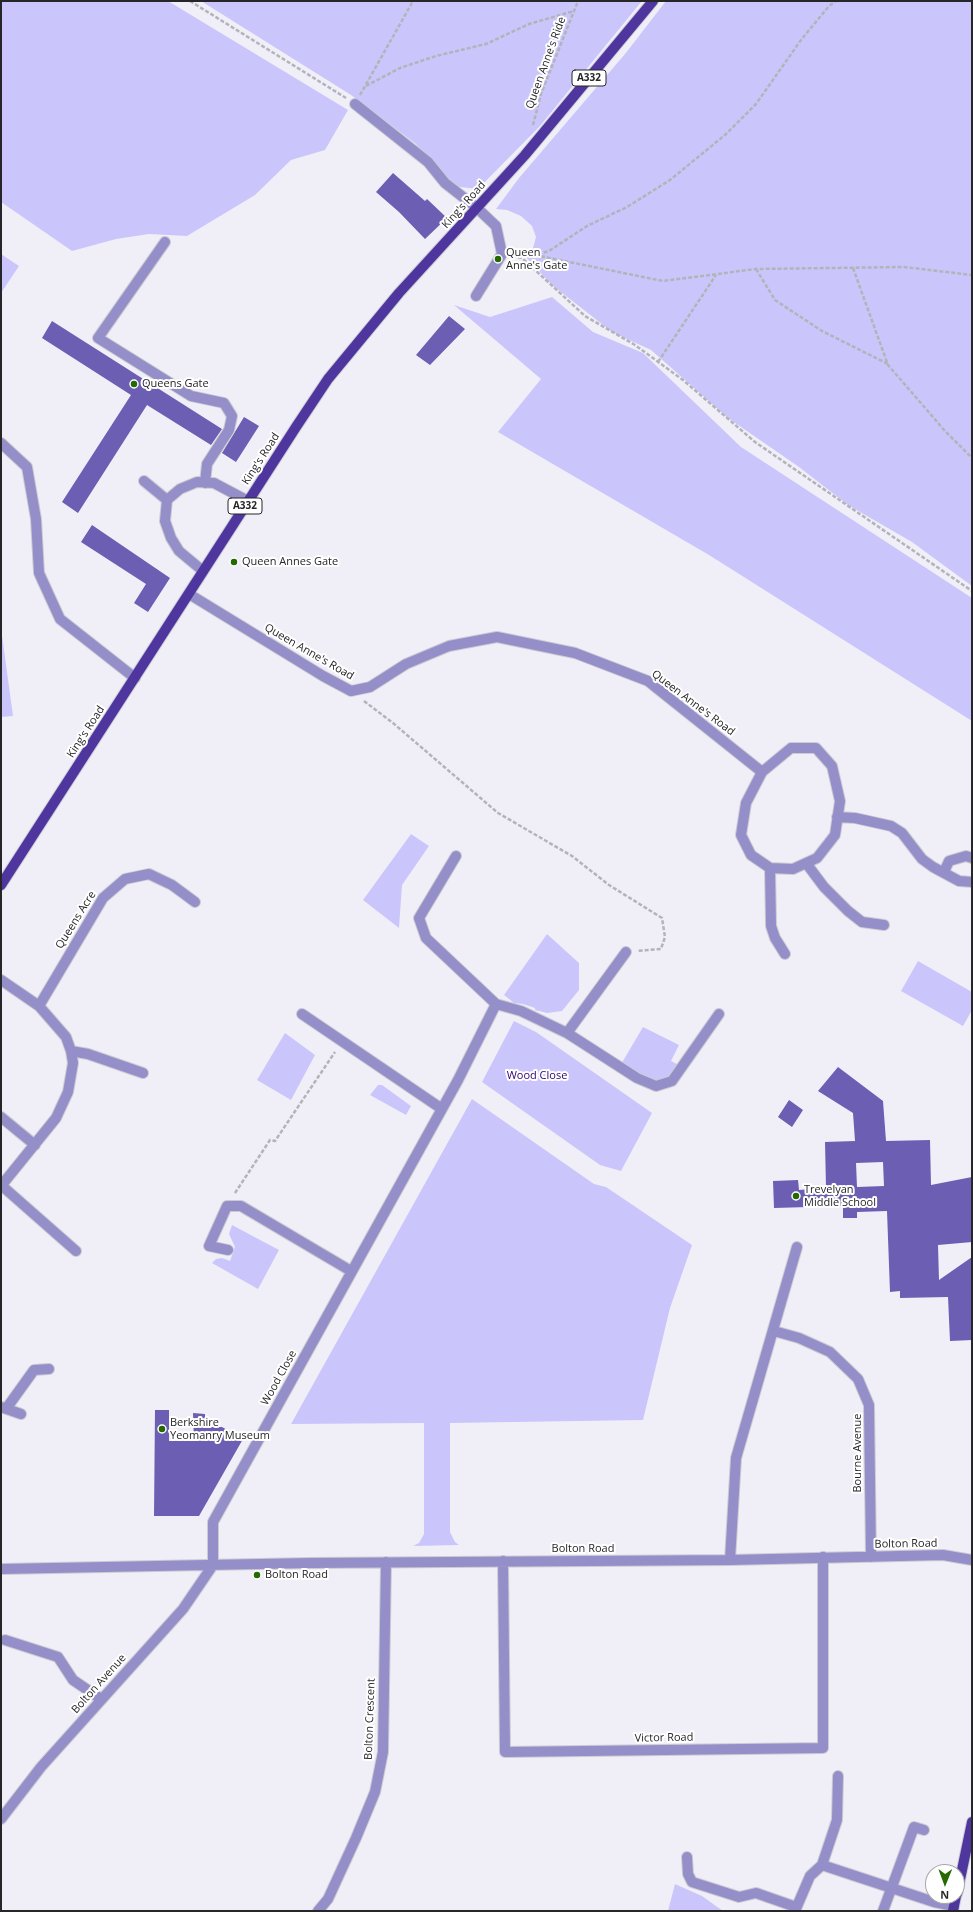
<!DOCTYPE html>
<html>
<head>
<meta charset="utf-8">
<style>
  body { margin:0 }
  #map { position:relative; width:973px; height:1912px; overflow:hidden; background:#f0eff8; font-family:"Open Sans",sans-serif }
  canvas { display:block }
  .frame { position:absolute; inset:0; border:2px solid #262629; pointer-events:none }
  .north { position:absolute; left:925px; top:1864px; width:40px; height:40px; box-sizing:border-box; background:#fff; border:1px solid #a8a8a9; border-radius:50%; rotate:181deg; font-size:11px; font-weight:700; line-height:16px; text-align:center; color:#262629 }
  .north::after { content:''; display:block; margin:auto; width:14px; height:18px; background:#256900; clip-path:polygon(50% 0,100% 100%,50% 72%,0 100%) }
</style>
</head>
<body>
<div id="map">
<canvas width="973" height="1912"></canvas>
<div class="frame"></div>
<div class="north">N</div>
</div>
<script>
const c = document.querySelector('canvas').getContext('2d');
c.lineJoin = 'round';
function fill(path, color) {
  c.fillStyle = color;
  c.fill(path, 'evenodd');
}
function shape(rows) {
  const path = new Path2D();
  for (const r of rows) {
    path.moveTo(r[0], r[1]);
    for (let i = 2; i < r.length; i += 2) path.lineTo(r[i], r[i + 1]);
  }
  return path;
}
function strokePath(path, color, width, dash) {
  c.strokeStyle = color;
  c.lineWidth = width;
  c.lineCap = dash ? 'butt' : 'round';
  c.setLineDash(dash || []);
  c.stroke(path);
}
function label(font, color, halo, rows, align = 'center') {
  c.font = font + ' "Open Sans",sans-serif';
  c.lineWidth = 4;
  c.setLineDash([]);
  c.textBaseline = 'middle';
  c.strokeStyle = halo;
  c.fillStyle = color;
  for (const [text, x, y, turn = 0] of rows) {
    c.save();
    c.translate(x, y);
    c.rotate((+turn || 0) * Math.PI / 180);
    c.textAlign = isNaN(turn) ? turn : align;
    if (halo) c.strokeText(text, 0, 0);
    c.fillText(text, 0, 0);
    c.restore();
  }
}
fill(shape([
  [1,1,168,1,348,110,325,150,291,160,255,195,187,236,149,234,116,239,72,251,1,202],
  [201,1,642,1,540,126,478,189,452,186,439,173,416,144,351,95],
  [666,1,972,1,972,586,912,542,848,505,799,467,728,418,651,350,612,332,552,285,525,256,533,248,536,237,532,226,521,216,507,210,496,209,519,178,625,54],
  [1,254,19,266,1,293],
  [552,297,593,332,643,353,741,447,972,598,972,721,709,555,498,432,541,379,454,305,490,317],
  [1,628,13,716,1,717],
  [411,834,429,846,402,885,399,928,363,900],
  [547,934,579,963,579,990,562,1011,547,1013,535,1010,535,1008,523,1004,514,1003,504,995],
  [918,961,972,992,972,1010,963,1026,901,991],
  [514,1021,536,1032,652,1113,621,1171,600,1165,482,1082],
  [643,1027,679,1045,671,1061,683,1067,674,1080,646,1082,620,1066],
  [285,1033,315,1055,291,1100,257,1080],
  [378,1085,382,1085,411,1106,406,1115,370,1095],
  [472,1099,594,1184,606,1187,692,1245,670,1308,643,1420,450,1423,450,1532,455,1542,459,1545,413,1546,419,1543,424,1534,424,1423,291,1424],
  [232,1225,279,1250,258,1289,212,1263,216,1259,222,1258,230,1261,235,1247,229,1234],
  [675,1884,702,1896,723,1911,668,1911]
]), '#cac6fc');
fill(shape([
  [393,173,425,201,427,199,447,218,425,239,399,212,376,192],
  [449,316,465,329,430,365,416,355],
  [52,321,222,429,211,445,147,405,78,513,62,502,131,395,42,338],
  [244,417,259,426,236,462,222,453],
  [92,525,170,578,148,612,134,603,146,584,81,542],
  [838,1067,883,1101,886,1141,930,1140,931,1185,972,1177,972,1242,938,1245,939,1280,972,1257,972,1340,950,1341,948,1297,900,1298,900,1291,890,1292,887,1211,857,1212,857,1218,843,1218,843,1206,774,1208,773,1181,798,1180,799,1190,826,1188,825,1142,855,1141,853,1113,818,1091],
  [883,1162,884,1186,857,1187,856,1163],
  [789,1100,803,1110,792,1127,778,1117],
  [155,1410,169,1410,169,1441,194,1441,193,1413,205,1414,205,1427,222,1427,243,1439,199,1516,154,1516]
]), '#6c5eb3');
const minor = shape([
  [355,104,428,162,445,183,477,208,496,226,502,254,476,296],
  [165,242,98,338,191,396,224,403,232,416,229,430,207,464,205,483],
  [1,443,27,467,36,519,39,573,60,619,135,678],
  [144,481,167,500],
  [203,571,179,551,171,538,165,521,167,500,180,489,197,482,214,483,248,501],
  [189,594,323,676,351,691,370,687,406,664,449,646,497,637,575,653,648,681,762,772],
  [791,748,816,748,832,766,840,801,835,835,817,858,793,869,770,868,751,855,741,835,746,803,762,772,791,748],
  [837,817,855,818,891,826,902,833,922,859,933,867,959,881,972,882],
  [456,856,419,918,426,938,496,1004,521,1011,567,1033,637,1078,656,1086,672,1081,719,1014],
  [806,863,824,887,848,911,862,922,884,925],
  [770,868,771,926,775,938,785,954],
  [944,872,949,861,966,856,972,858],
  [1,980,39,1006,66,1037,71,1051,73,1063,68,1092,56,1118,1,1186],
  [39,1006,103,898,125,879,149,874,172,885,195,902],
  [302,1014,442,1109],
  [567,1033,626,952],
  [71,1051,88,1054,143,1073],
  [1,1117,35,1145],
  [1,1185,76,1251],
  [228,1250,209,1246,227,1206,241,1206,351,1271],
  [774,1331,799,1338,830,1352,858,1379,869,1405,871,1557],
  [1,1407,21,1414],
  [6,1409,34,1370,49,1369],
  [730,1560,736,1458,797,1247],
  [503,1561,505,1752,823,1748,823,1557],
  [1,1569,310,1563,730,1560,943,1555,972,1560],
  [5,1640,58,1657,73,1680,101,1699],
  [1,1819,41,1767,183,1609,213,1565,213,1522,458,1080,496,1004],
  [687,1857,688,1874,692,1882,739,1897,756,1893,796,1907],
  [822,1865,934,1902,954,1906],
  [318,1911,328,1899,356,1838,375,1792,383,1752,386,1562],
  [795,1911,810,1876,822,1865,837,1820,838,1776],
  [883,1911,914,1827,924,1830]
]);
const major = shape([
  [1,885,296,427,328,379,399,293,525,155,653,1],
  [957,1894,972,1822],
  [953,1911,956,1896]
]);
strokePath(minor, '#cccbd3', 12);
strokePath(major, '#cccbd3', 12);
strokePath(shape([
  [190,1,346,98],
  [366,86,400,68,436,56,486,44,529,24,574,11],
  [360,95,413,1],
  [533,125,541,94,578,1],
  [514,255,535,255,549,251,587,226,627,207,670,180,725,135,756,104,801,40,829,6,836,1],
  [535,255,663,281,756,269,904,267,972,275],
  [512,256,522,258,585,316,635,345,683,380,755,442,972,591],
  [853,268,888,365,945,431,972,458],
  [756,269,775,300,822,331,888,364],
  [658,362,716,275],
  [364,701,393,723,498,813,572,856,609,885,662,918,665,937,661,949,637,951],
  [235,1193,270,1140,275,1141,335,1052]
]), '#b3b3ba', 2.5, [4, 2]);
strokePath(minor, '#948ec9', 10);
strokePath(major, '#4f369f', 10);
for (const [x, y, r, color] of [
  [498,259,4,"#256900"],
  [134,384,4,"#256900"],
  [234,562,4,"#256900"],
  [796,1196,4,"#256900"],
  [162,1429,4,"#256900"],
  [257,1575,4,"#256900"]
]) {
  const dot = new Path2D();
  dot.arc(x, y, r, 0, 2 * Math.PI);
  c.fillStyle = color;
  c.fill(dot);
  strokePath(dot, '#fff', 1.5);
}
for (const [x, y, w] of [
  [589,78,34],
  [245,506,34]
]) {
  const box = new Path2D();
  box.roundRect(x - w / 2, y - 8, w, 16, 3);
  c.fillStyle = '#fff';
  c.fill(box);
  strokePath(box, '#262629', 1);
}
label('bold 10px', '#262629', null, [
  ["A332",589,78],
  ["A332",245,506]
]);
label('11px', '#262629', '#fff', [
  ["Queen Anne's Ride",546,63,-70],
  ["King's Road",464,205,-48],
  ["King's Road",261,459,-57],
  ["Queen Anne's Road",309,652,30],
  ["Queen Anne's Road",693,703,37],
  ["King's Road",86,732,-57],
  ["Queens Acre",76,920,-58],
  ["Wood Close",279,1378,-61],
  ["Bourne Avenue",858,1453,-90],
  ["Bolton Road",906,1544,-1],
  ["Bolton Road",583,1549],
  ["Bolton Avenue",99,1684,-48],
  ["Bolton Crescent",370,1719,-88],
  ["Victor Road",664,1738,-1]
]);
label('11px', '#262629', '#fff', [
  ["Queen",506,253],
  ["Anne's Gate",506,266],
  ["Queens Gate",142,384],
  ["Queen Annes Gate",242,562],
  ["Trevelyan",804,1190],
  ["Middle School",804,1203],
  ["Berkshire",170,1423],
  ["Yeomanry Museum",170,1436],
  ["Bolton Road",265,1575]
], 'left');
label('11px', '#2e0171', '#fff', [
  ["Wood Close",537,1076]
]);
</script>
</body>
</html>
